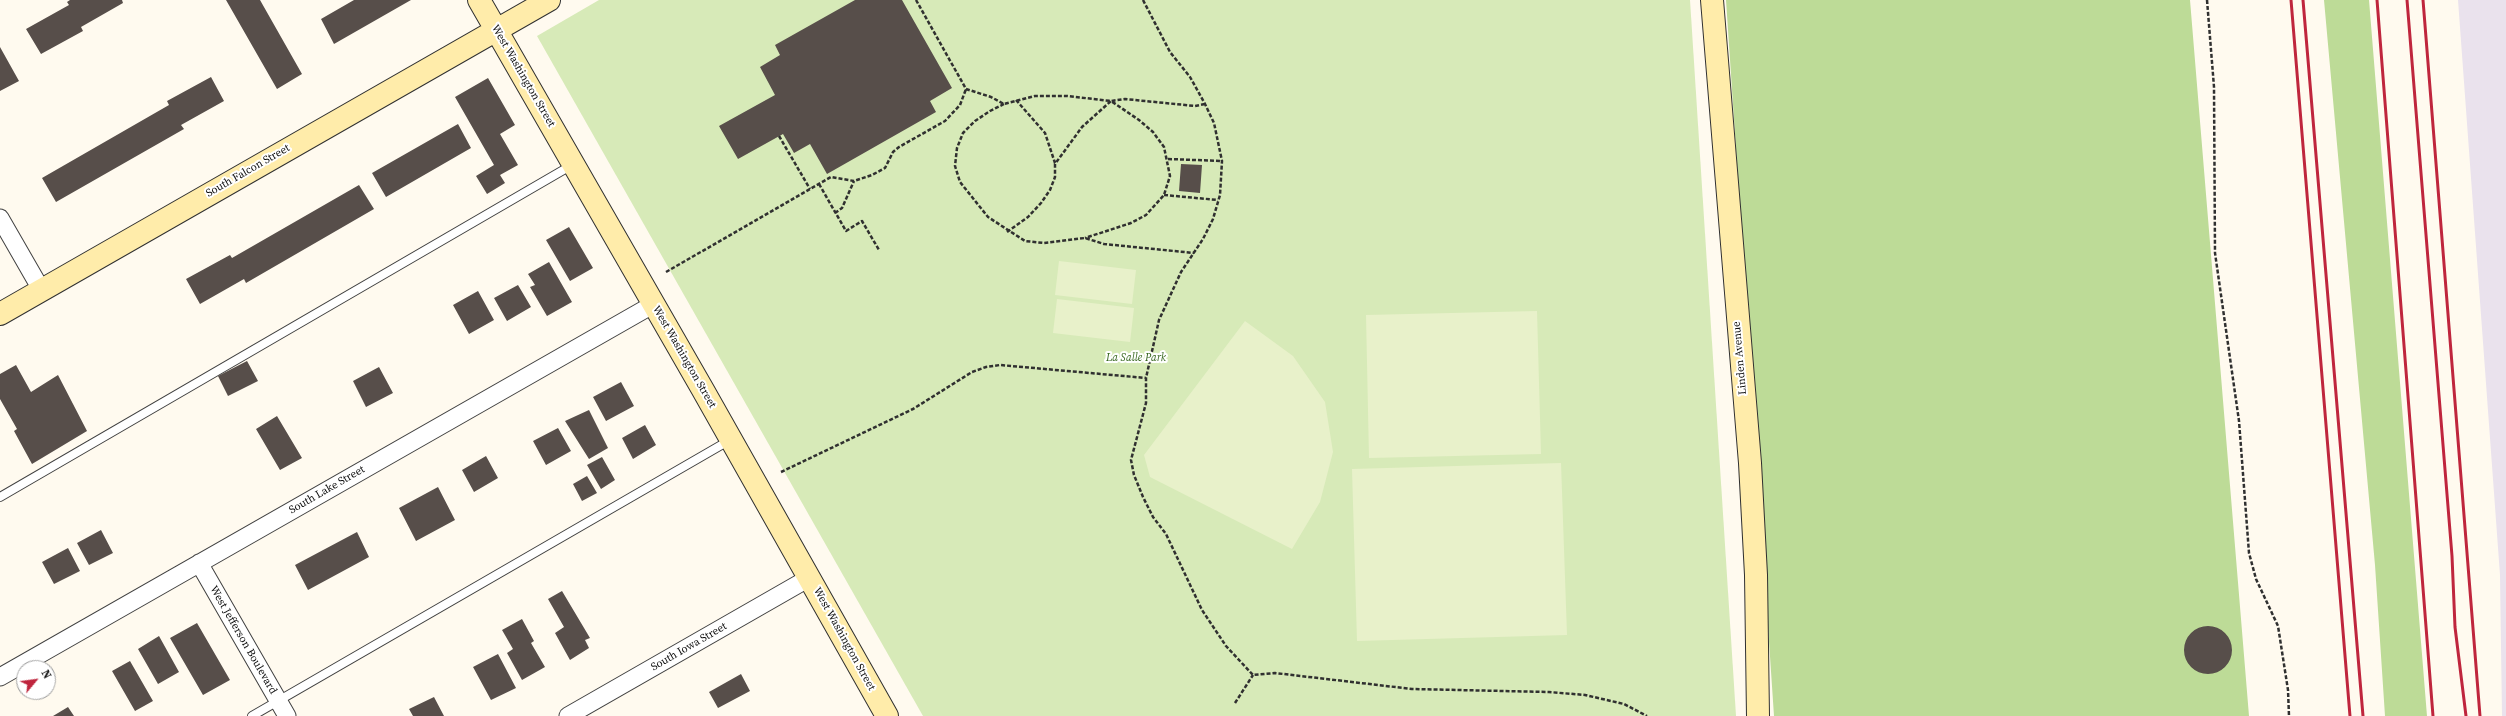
<!DOCTYPE html>
<html>
<head>
<meta charset="utf-8">
<style>
  body { margin:0 }
  #map { position:relative; width:2506px; height:716px; overflow:hidden; background:#fffaef; font-family:"Source Serif 4",serif }
  canvas { display:block }
  .north { position:absolute; left:16px; top:660px; width:40px; height:40px; box-sizing:border-box; background:#fff; border:1px solid #9f9f9f; border-radius:50%; rotate:61deg; font-size:11px; font-weight:700; line-height:16px; text-align:center; color:#0e0e0e }
  .north::after { content:''; display:block; margin:auto; width:14px; height:18px; background:#bf253d; clip-path:polygon(50% 0,100% 100%,50% 72%,0 100%) }
</style>
</head>
<body>
<div id="map">
<canvas width="2506" height="716"></canvas>
<div class="north">N</div>
</div>
<script>
const c = document.querySelector('canvas').getContext('2d');
c.lineJoin = 'round';
function fill(path, color) {
  c.fillStyle = color;
  c.fill(path, 'evenodd');
}
function shape(rows) {
  const path = new Path2D();
  for (const r of rows) {
    if (r.length === 3) {
      path.moveTo(r[0] + r[2], r[1]);
      path.arc(r[0], r[1], r[2], 0, 2 * Math.PI);
      continue;
    }
    path.moveTo(r[0], r[1]);
    for (let i = 2; i < r.length; i += 2) path.lineTo(r[i], r[i + 1]);
  }
  return path;
}
function strokePath(path, color, width, dash) {
  c.strokeStyle = color;
  c.lineWidth = width;
  c.lineCap = dash ? 'butt' : 'round';
  c.setLineDash(dash || []);
  c.stroke(path);
}
function label(font, color, halo, rows, align = 'center') {
  c.font = font + ' "Source Serif 4",serif';
  c.lineWidth = 4;
  c.setLineDash([]);
  c.textBaseline = 'middle';
  c.strokeStyle = halo;
  c.fillStyle = color;
  for (const [text, x, y, turn = 0] of rows) {
    c.save();
    c.translate(x, y);
    c.rotate((+turn || 0) * Math.PI / 180);
    c.textAlign = isNaN(turn) ? turn : align;
    if (halo) c.strokeText(text, 0, 0);
    c.fillText(text, 0, 0);
    c.restore();
  }
}
fill(shape([
  [2458,0,2506,0,2506,716,2502,716,2500,575]
]), '#eae2ed');
fill(shape([
  [599,0,1690,0,1736,716,923,716,537,36]
]), '#d7eab8');
fill(shape([
  [1726,0,2190,0,2249,716,1774,716],
  [2324,0,2369,0,2427,716,2385,716,2375,565]
]), '#bddb97');
fill(shape([
  [1059,261,1136,270,1132,304,1055,295],
  [1057,299,1134,308,1130,342,1053,333],
  [1537,311,1541,454,1369,458,1366,315],
  [1245,321,1293,356,1325,402,1333,452,1320,502,1292,549,1150,477,1144,455],
  [1561,463,1567,635,1357,641,1352,469]
]), '#e8f1ca');
fill(shape([
  [70,0,122,0,123,3,81,27,83,31,41,54,26,29,69,5,67,2],
  [226,0,260,0,302,74,277,89],
  [354,0,411,0,334,44,321,19],
  [855,0,902,0,952,88,930,101,936,112,827,174,810,144,794,153,783,134,738,159,719,126,775,95,760,67,780,55,775,45],
  [0,47,19,81,0,91],
  [211,77,224,101,181,125,184,129,56,202,42,178,169,105,167,101],
  [488,78,515,125,500,134,518,165,500,175,505,183,487,194,476,176,494,165,455,97],
  [458,124,471,148,386,197,372,173],
  [1181,164,1202,165,1200,193,1179,191],
  [359,185,374,209,246,283,244,279,200,304,186,279,230,255,232,258],
  [569,227,593,268,570,281,546,240],
  [549,262,572,302,547,316,530,287,535,285,528,274],
  [518,285,531,307,507,321,494,298],
  [478,291,494,320,469,334,453,305],
  [247,361,258,381,228,396,218,376],
  [16,365,31,392,58,375,87,431,32,464,14,431,17,429,0,399,0,374],
  [379,367,393,393,366,407,353,381],
  [621,382,634,406,606,421,593,397],
  [589,410,608,448,589,459,565,421],
  [277,416,302,458,280,470,256,429],
  [645,425,656,445,633,459,622,438],
  [558,428,571,451,546,465,533,441],
  [486,456,498,478,474,492,462,470],
  [602,457,615,480,601,489,587,465],
  [587,476,597,493,582,501,573,484],
  [438,487,455,520,416,541,399,508],
  [101,530,113,553,89,565,77,543],
  [357,532,369,557,308,590,295,565],
  [68,548,80,571,54,584,42,562],
  [562,591,590,638,585,640,589,648,570,660,555,633,564,627,548,599],
  [522,619,534,641,531,643,545,667,522,680,507,653,513,649,502,630],
  [197,623,230,680,203,695,170,638],
  [2208,650,24],
  [159,636,179,672,158,684,138,649],
  [498,654,516,688,491,700,473,667],
  [130,661,153,701,135,711,112,671],
  [741,674,750,691,718,708,709,692],
  [434,697,444,716,413,716,409,709],
  [68,707,74,716,53,716]
]), '#574e4a');
const lane = shape([
  [0,497,572,165],
  [252,716,730,440]
]);
const street = shape([
  [0,218,42,291],
  [199,563,287,716],
  [0,677,654,304],
  [568,716,809,578]
]);
const secondary = shape([
  [479,0,703,390,887,716],
  [1712,0,1750,463,1756,575,1758,716],
  [0,314,549,0]
]);
strokePath(lane, '#414141', 10);
strokePath(street, '#414141', 19);
strokePath(secondary, '#303030', 24);
strokePath(shape([
  [916,0,966,89,991,97,1004,104,1035,96,1067,96,1111,101,1125,99,1195,106,1205,104],
  [1143,0,1170,52,1190,77,1205,104,1214,123,1222,161,1220,195,1213,219,1203,239,1181,272,1159,320,1146,378,1146,403,1131,460,1134,475,1143,497,1153,517,1166,534,1202,610,1226,646,1253,675,1275,673,1412,689,1549,692,1585,695,1624,704,1647,716],
  [2207,0,2214,87,2215,253,2239,421,2249,553,2256,579,2278,626,2288,690,2289,716],
  [1016,100,1045,133,1055,163],
  [1004,104,990,111,975,121,963,133,957,148,955,166,960,182,988,217,1025,241,1044,243,1085,238,1104,244,1194,253],
  [779,136,810,189],
  [1168,159,1222,161],
  [819,184,846,231,862,221,879,250],
  [1164,195,1218,200],
  [835,213,842,208,854,181],
  [1007,232,1028,217,1041,203,1050,190,1055,177,1055,164,1082,127,1111,101,1139,120,1153,132,1164,147,1170,176,1164,195,1146,215,1131,223,1085,238],
  [666,272,831,177,854,181,872,175,885,168,893,152,899,147,945,121,960,105,966,89],
  [781,472,913,409,972,372,986,367,1000,365,1146,378],
  [1235,703,1253,675]
]), '#303030', 2.5, [4, 2]);
strokePath(lane, '#fff', 8);
strokePath(street, '#fff', 17);
strokePath(secondary, '#ffecaa', 22);
strokePath(shape([
  [2291,0,2350,716],
  [2303,0,2363,716],
  [2377,0,2433,716],
  [2407,0,2452,556,2455,627,2466,716],
  [2423,0,2480,716]
]), '#bf253d', 3);
label('11px', '#0e0e0e', '#fff', [
  ["West Washington Street",523,76,60],
  ["South Falcon Street",248,171,-30],
  ["West Washington Street",684,357,60],
  ["Linden Avenue",1740,358,-95],
  ["South Lake Street",327,490,-30],
  ["West Washington Street",844,639,61],
  ["West Jefferson Boulevard",243,640,60],
  ["South Iowa Street",689,647,-30]
]);
label('italic 11px', '#35661d', '#fff', [
  ["La Salle Park",1136,358]
]);
</script>
</body>
</html>
